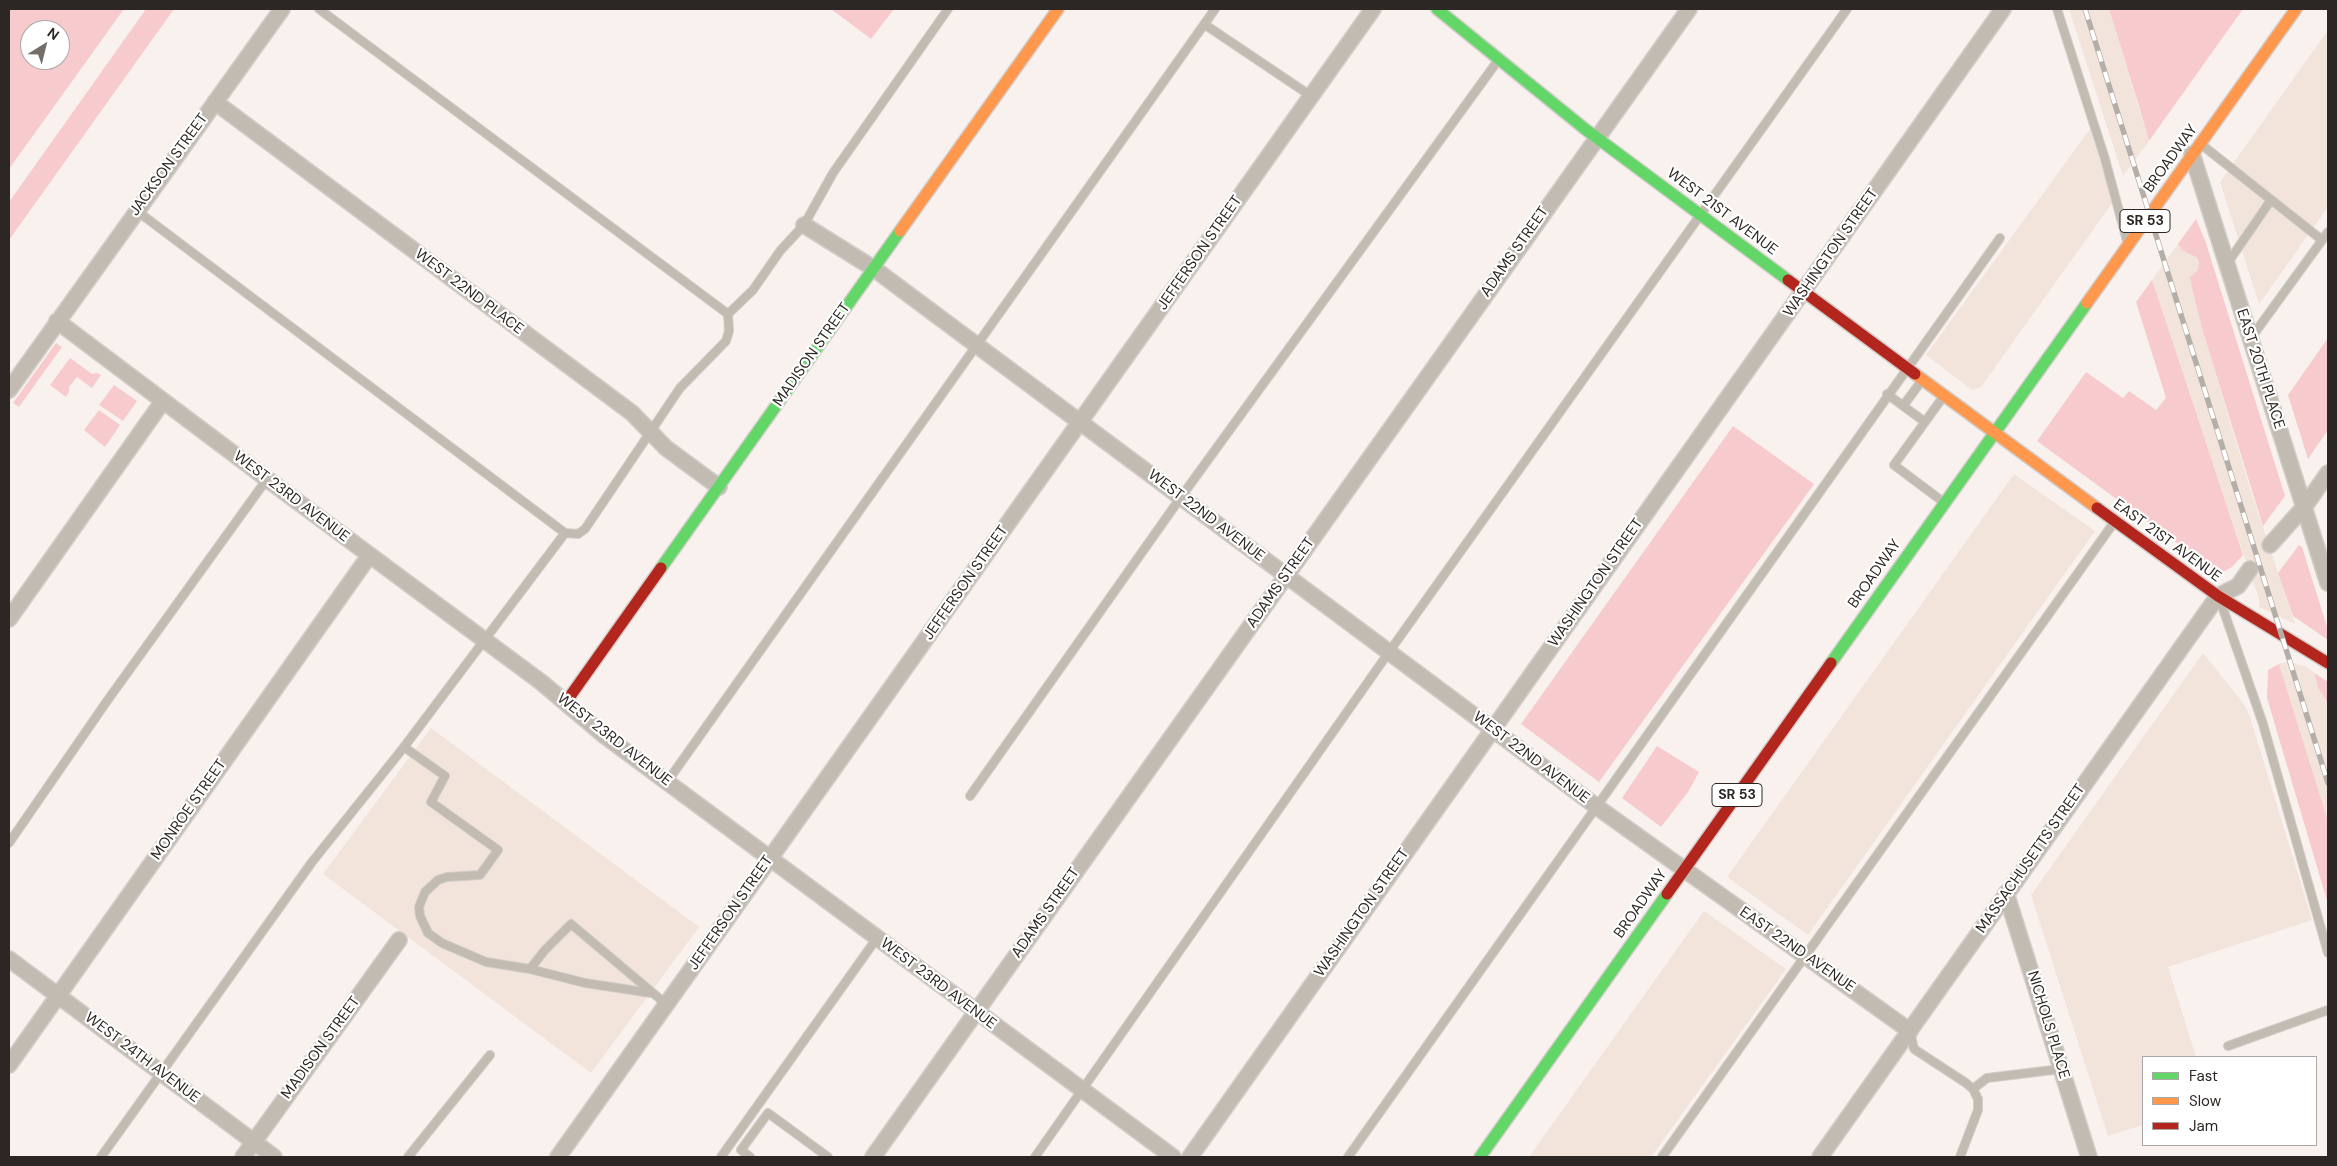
<!DOCTYPE html>
<html>
<head>
<meta charset="utf-8">
<style>
  body { margin:0 }
  #map { position:relative; width:2337px; height:1166px; overflow:hidden; background:#f8f1ed; font-family:"DM Sans",sans-serif }
  canvas { display:block }
  .frame { position:absolute; inset:0; border:10px solid #2c2724; pointer-events:none }
  .legend { position:absolute; left:2142px; top:1056px; width:175px; height:90px; box-sizing:border-box; background:#fff; border:1px solid #aba9a7; margin:0; padding:6px 9px; list-style:none; font-size:15px; color:#2c2724 }
  .legend li { display:flex; align-items:center; gap:10px; height:25px }
  .legend b { width:25px; border:1px solid #aba9a7 }
  .north { position:absolute; left:20px; top:20px; width:50px; height:50px; box-sizing:border-box; background:#fff; border:1px solid #aba9a7; border-radius:50%; rotate:36deg; font-size:14px; font-weight:700; line-height:20px; text-align:center; color:#2c2724 }
  .north::after { content:''; display:block; margin:auto; width:18px; height:22px; background:#736e6a; clip-path:polygon(50% 0,100% 100%,50% 72%,0 100%) }
</style>
</head>
<body>
<div id="map">
<canvas width="2337" height="1166"></canvas>
<div class="frame"></div>
<ul class="legend">
<li><b style="height:6px;background:#63d668"></b>Fast</li>
<li><b style="height:6px;background:#ff974d"></b>Slow</li>
<li><b style="height:6px;background:#b3261e"></b>Jam</li>
</ul>
<div class="north">N</div>
</div>
<script>
const c = document.querySelector('canvas').getContext('2d');
c.lineJoin = 'round';
function fill(path, color) {
  c.fillStyle = color;
  c.fill(path, 'evenodd');
}
function shape(rows) {
  const path = new Path2D();
  for (const r of rows) {
    path.moveTo(r[0], r[1]);
    for (let i = 2; i < r.length; i += 2) path.lineTo(r[i], r[i + 1]);
  }
  return path;
}
function strokePath(path, color, width, dash) {
  c.strokeStyle = color;
  c.lineWidth = width;
  c.lineCap = dash ? 'butt' : 'round';
  c.setLineDash(dash || []);
  c.stroke(path);
}
function label(font, color, halo, rows, align = 'center') {
  c.font = font + ' "DM Sans",sans-serif';
  c.lineWidth = 4.5;
  c.setLineDash([]);
  c.textBaseline = 'middle';
  c.strokeStyle = halo;
  c.fillStyle = color;
  for (const [text, x, y, turn = 0] of rows) {
    c.save();
    c.translate(x, y);
    c.rotate((+turn || 0) * Math.PI / 180);
    c.textAlign = isNaN(turn) ? turn : align;
    if (halo) c.strokeText(text, 0, 0);
    c.fillText(text, 0, 0);
    c.restore();
  }
}
fill(shape([
  [2069,9,2109,9,2149,141,2123,176],
  [2328,30,2328,207,2259,304,2220,182],
  [2090,129,2113,202,1981,387,1972,390,1926,355],
  [2178,244,2183,251,2196,257,2199,262,2198,270,2191,277,2203,332,2250,488,2295,624,2259,607,2259,599,2194,410,2152,280],
  [2014,474,2095,531,1808,935,1727,877],
  [2203,653,2244,704,2250,717,2312,920,2168,967,2196,1057,2143,1057,2143,1125,2108,1136,2031,895],
  [2287,662,2305,666,2314,672,2318,688,2328,703,2328,821,2279,664],
  [431,728,699,927,591,1073,323,874],
  [1704,911,1786,969,1651,1157,1529,1157]
]), '#f2e4db');
fill(shape([
  [9,9,124,9,9,169],
  [30,30,60,30,60,60,30,60],
  [146,9,174,9,9,240,9,202],
  [831,9,894,9,871,39],
  [2109,9,2243,9,2149,141,2139,106],
  [2196,219,2205,240,2285,496,2263,526,2203,332,2192,288,2190,277,2198,270,2199,262,2196,257,2183,251,2178,244],
  [2152,280,2243,555,2232,567,2223,572,2215,571,2037,441,2086,372,2123,398,2129,391,2156,410,2166,398,2136,302],
  [2328,338,2328,430,2308,459,2288,395],
  [56,343,62,347,19,407,13,403],
  [70,358,92,374,97,373,101,375,92,388,77,377,69,387,69,392,66,397,50,385],
  [114,385,137,401,123,421,99,405],
  [99,410,120,425,105,447,84,430],
  [1733,426,1814,484,1599,782,1521,724],
  [2299,545,2302,547,2328,630,2328,640,2293,616,2278,573],
  [2279,664,2328,821,2328,904,2267,698,2268,670],
  [2314,673,2328,682,2328,703,2318,688],
  [1657,746,1699,772,1688,792,1661,827,1622,798]
]), '#f7cbce');
const lane = shape([
  [319,9,728,314],
  [2057,9,2105,159,2127,241],
  [1204,24,1311,96],
  [2202,145,2322,240],
  [137,211,565,533,578,534,585,529,680,388,726,341,729,331,728,314,753,290,780,251,804,225,833,173,948,9],
  [2227,264,2271,200],
  [2251,338,2328,232],
  [1887,394,1925,422,1894,465,1942,501],
  [1903,406,1923,379],
  [1925,422,1943,397],
  [2221,603,2263,724,2328,953],
  [404,747,445,776,431,802,498,850,480,875,447,877,438,880,425,892,419,907,420,916,428,933,442,943,486,962,530,969,585,983,651,993],
  [667,782,1215,9],
  [970,796,1181,497,1499,59],
  [9,843,107,701,267,479],
  [530,969,545,950,571,924,666,1004],
  [1910,1031,1914,1049,1966,1083,1973,1089,1978,1099,1978,1110,1960,1157],
  [2228,1046,2328,1010],
  [1973,1089,1987,1078,2061,1069],
  [101,1157,312,862,404,747,565,533],
  [408,1157,490,1055],
  [721,1157,877,938],
  [750,1157,741,1150,768,1113,828,1157],
  [1035,1157,1389,652,1847,9],
  [1348,1157,2000,238],
  [1662,1157,2115,521]
]);
const street = shape([
  [215,102,632,413,666,448,719,487],
  [2192,154,2328,583],
  [804,225,873,268,1597,807,1910,1031],
  [57,321,267,479,541,682,605,736,1173,1157],
  [9,390,282,9],
  [2270,545,2305,506,2328,473],
  [9,619,163,401],
  [2006,893,2089,1157],
  [9,959,274,1157],
  [9,1065,369,556],
  [243,1157,399,940],
  [558,1157,1373,9],
  [873,1157,1689,9],
  [1190,1157,2003,9],
  [1820,1157,2218,596,2238,586,2250,569]
]);
const fast = shape([
  [1437,9,1585,129,1788,280],
  [661,568,900,231],
  [1831,663,2087,303],
  [1480,1157,1667,894]
]);
const slow = shape([
  [900,231,1058,9],
  [2087,303,2296,9],
  [1915,374,2097,508]
]);
const jam = shape([
  [1788,280,1915,374],
  [2097,508,2218,596,2328,663],
  [566,702,661,568],
  [1667,894,1831,663]
]);
strokePath(lane, '#d2cdca', 10);
strokePath(street, '#d2cdca', 18);
strokePath(fast, '#d2cdca', 14);
strokePath(slow, '#d2cdca', 14);
strokePath(jam, '#d2cdca', 14);
strokePath(lane, '#c1bbb1', 8);
strokePath(street, '#c1bbb1', 15);
strokePath(fast, '#63d668', 11);
strokePath(slow, '#ff974d', 11);
strokePath(jam, '#b3261e', 11);
const rail = shape([
  [2085,9,2328,783]
]);
strokePath(rail, '#b4aea8', 5.5);
strokePath(rail, '#fff', 4, [11]);
for (const [x, y, w] of [
  [2145,221,50],
  [1737,795,50]
]) {
  const box = new Path2D();
  box.roundRect(x - w / 2, y - 11.5, w, 23, 4);
  c.fillStyle = '#fff';
  c.fill(box);
  strokePath(box, '#2c2724', 1);
}
label('bold 14px', '#2c2724', null, [
  ["SR 53",2145,221],
  ["SR 53",1737,795]
]);
label('15px', '#2c2724', '#fff', [
  ["BROADWAY",2171,159,-54],
  ["JACKSON STREET",169,165,-54],
  ["WEST 21ST AVENUE",1722,212,37],
  ["ADAMS STREET",1515,252,-55],
  ["JEFFERSON STREET",1200,253,-55],
  ["WASHINGTON STREET",1831,253,-55],
  ["WEST 22ND PLACE",469,292,37],
  ["MADISON STREET",812,355,-55],
  ["EAST 20TH PLACE",2260,369,72],
  ["WEST 23RD AVENUE",291,497,37],
  ["WEST 22ND AVENUE",1206,516,37],
  ["EAST 21ST AVENUE",2167,541,36],
  ["BROADWAY",1875,574,-55],
  ["JEFFERSON STREET",966,583,-55],
  ["ADAMS STREET",1281,583,-55],
  ["WASHINGTON STREET",1596,583,-55],
  ["WEST 23RD AVENUE",614,740,38],
  ["WEST 22ND AVENUE",1531,758,37],
  ["MONROE STREET",189,810,-55],
  ["MASSACHUSETTS STREET",2031,859,-55],
  ["BROADWAY",1641,904,-55],
  ["JEFFERSON STREET",731,913,-55],
  ["ADAMS STREET",1046,913,-55],
  ["WASHINGTON STREET",1362,913,-55],
  ["EAST 22ND AVENUE",1797,950,35],
  ["WEST 23RD AVENUE",938,984,37],
  ["NICHOLS PLACE",2048,1025,73],
  ["MADISON STREET",321,1048,-54],
  ["WEST 24TH AVENUE",142,1058,37]
]);
</script>
</body>
</html>
